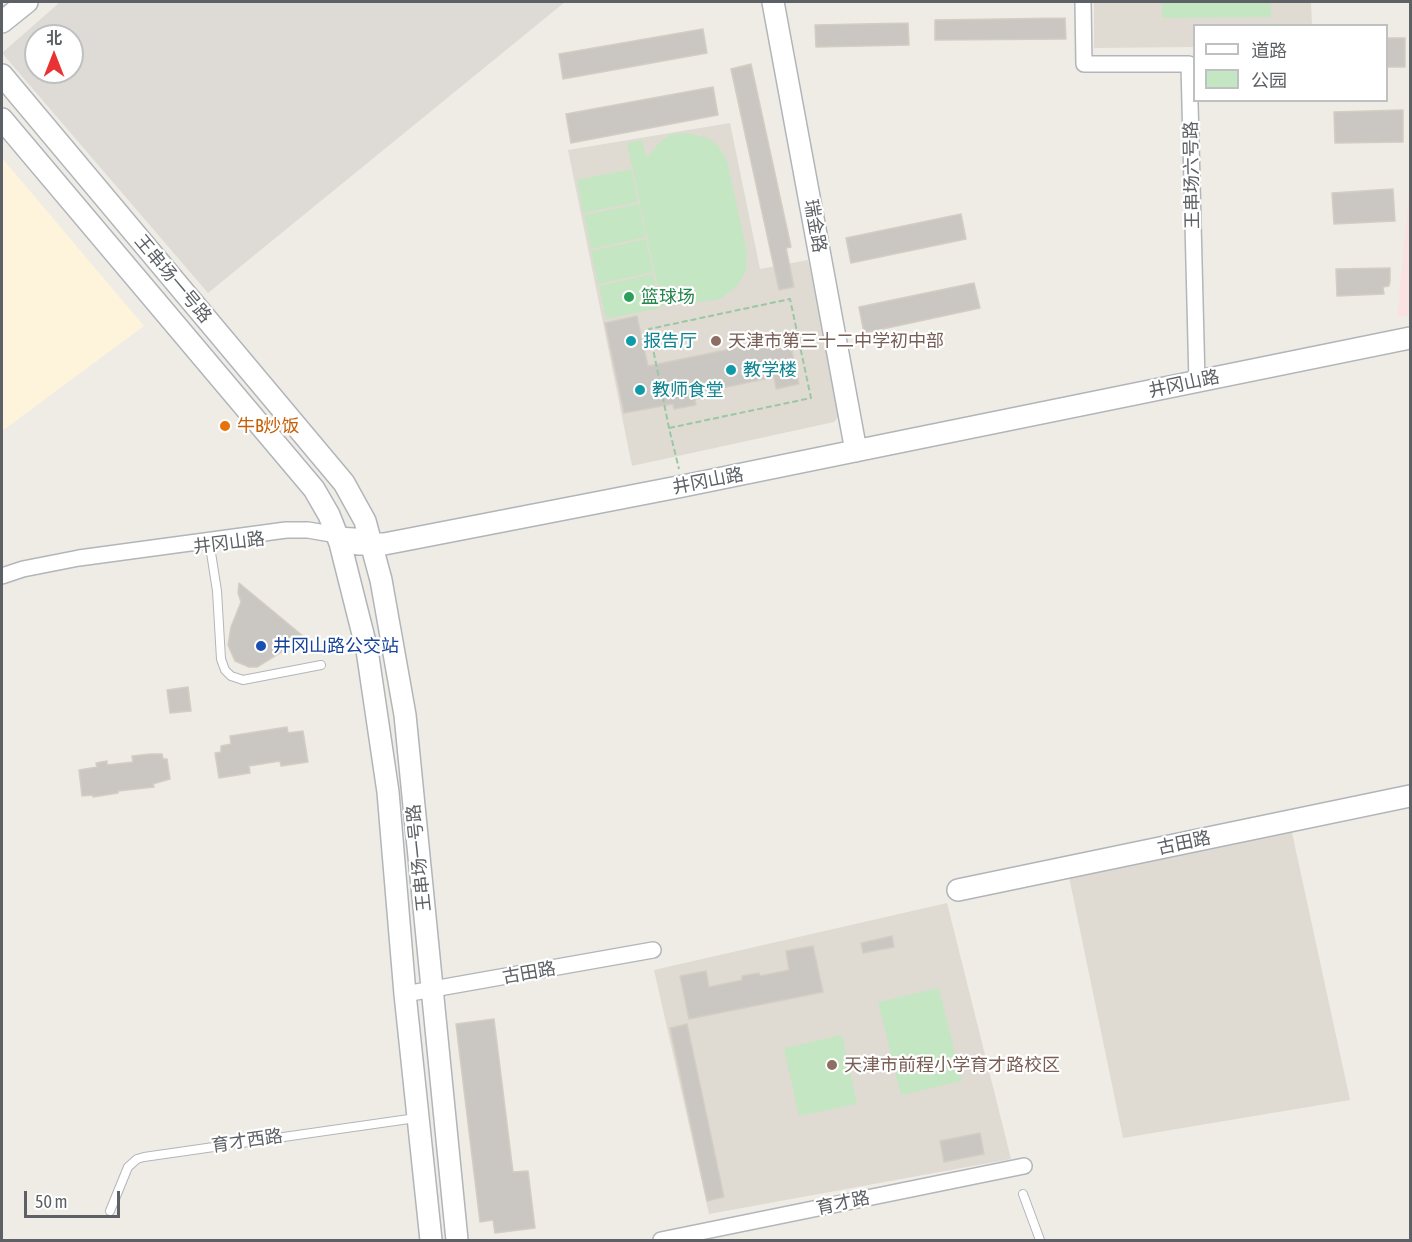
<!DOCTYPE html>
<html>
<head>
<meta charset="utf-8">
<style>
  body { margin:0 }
  #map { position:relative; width:1412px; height:1242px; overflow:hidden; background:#efece5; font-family:"Asap Condensed","Noto Sans SC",sans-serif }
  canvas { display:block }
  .frame { position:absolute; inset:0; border:3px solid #5d6165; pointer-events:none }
  .legend { position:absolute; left:1193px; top:24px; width:195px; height:78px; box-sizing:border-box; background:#fff; border:2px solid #bec0c1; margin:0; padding:8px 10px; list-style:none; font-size:18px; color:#5d6165 }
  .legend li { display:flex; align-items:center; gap:12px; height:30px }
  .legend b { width:30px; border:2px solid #bec0c1 }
  .north { position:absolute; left:24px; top:24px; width:60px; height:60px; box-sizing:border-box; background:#fff; border:2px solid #bec0c1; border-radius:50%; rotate:0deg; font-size:16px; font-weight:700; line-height:24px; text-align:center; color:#5d6165 }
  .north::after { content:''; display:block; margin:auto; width:21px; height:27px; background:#e83233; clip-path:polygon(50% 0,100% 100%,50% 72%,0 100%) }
  .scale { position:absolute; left:24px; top:1191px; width:96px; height:27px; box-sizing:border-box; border:3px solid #5d6165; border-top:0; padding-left:8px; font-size:18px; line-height:21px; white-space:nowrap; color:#5d6165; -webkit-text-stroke:4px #fff; paint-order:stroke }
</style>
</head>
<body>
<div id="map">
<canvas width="1412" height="1242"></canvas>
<div class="frame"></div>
<ul class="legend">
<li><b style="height:8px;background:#fff"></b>道路</li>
<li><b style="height:16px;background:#c5e6c2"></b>公园</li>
</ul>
<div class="north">北</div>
<div class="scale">50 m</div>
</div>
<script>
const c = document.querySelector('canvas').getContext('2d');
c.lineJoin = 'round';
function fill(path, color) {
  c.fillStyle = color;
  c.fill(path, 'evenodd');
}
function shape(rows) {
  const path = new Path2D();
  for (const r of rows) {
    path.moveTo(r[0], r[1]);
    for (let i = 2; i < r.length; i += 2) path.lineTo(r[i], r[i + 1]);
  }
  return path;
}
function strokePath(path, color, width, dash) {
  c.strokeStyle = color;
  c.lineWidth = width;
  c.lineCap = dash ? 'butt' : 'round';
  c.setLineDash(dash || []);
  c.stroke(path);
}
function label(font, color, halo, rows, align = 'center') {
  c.font = font + ' "Asap Condensed","Noto Sans SC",sans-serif';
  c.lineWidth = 4.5;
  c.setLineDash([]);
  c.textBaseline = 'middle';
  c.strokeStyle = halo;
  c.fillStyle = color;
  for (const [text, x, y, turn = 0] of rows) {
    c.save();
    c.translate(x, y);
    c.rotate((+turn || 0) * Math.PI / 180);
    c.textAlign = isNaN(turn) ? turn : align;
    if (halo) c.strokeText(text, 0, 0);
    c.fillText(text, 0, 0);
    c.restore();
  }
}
fill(shape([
  [2,158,144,326,2,431]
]), '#fef3db');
fill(shape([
  [60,2,565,2,208,293,2,53],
  [36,36,72,36,72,72,36,72]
]), '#dedbd7');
fill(shape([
  [1094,2,1311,2,1312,25,1194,26,1194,47,1094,48],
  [730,123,760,269,808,260,841,414,834,422,632,466,568,150],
  [1291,828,1350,1100,1123,1138,1069,877],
  [947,903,1011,1159,709,1214,654,970]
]), '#dfdbd3');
fill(shape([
  [1409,194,1410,194,1410,315,1397,317]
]), '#fbe2e2');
fill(shape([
  [1162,2,1271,2,1271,17,1162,18],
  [687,133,708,138,719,147,727,161,747,252,746,270,738,285,723,297,715,300,698,302,677,294,679,303,662,306,627,143,642,140,646,158,663,139,670,135],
  [631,169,638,202,583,213,577,180],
  [639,204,646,237,591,249,584,215],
  [646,239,653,272,598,284,591,251],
  [653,274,660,308,606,319,599,286],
  [939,988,962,1081,901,1095,878,1002],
  [842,1035,857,1104,799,1116,784,1048]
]), '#c5e6c2');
const building = shape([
  [1065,18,1066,39,935,40,935,20,1065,18],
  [908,23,909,45,816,47,815,25,908,23],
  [703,29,707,53,563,79,559,54,703,29],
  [1386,38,1405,38,1405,67,1386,67,1386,38],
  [751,64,791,247,786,248,794,287,779,290,731,69,751,64],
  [713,87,718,115,571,143,566,114,713,87],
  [1403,110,1403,142,1335,143,1334,112,1403,110],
  [1393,189,1395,221,1334,224,1332,193,1393,189],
  [961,214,966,239,851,263,846,238,961,214],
  [1390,268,1390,281,1389,286,1383,287,1384,294,1337,296,1336,269,1390,268],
  [974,283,980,308,864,333,859,307,974,283],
  [637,316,648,366,789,337,799,384,776,389,774,377,694,394,696,405,674,409,673,404,624,413,605,323,637,316],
  [239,583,309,641,296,643,257,667,249,667,235,661,228,645,231,627,241,602,238,593,239,583],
  [188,687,191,711,170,713,167,690,188,687],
  [287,727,288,733,303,731,308,762,281,766,280,761,249,766,250,773,219,778,215,753,221,752,221,746,231,744,230,736,287,727],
  [151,754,162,754,163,759,167,759,170,779,153,784,154,787,118,791,118,793,93,797,93,795,82,796,79,770,97,767,96,763,107,761,107,765,133,762,132,756,151,754],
  [892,936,894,947,863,953,861,943,892,936],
  [813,946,823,992,689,1019,680,976,706,971,709,987,742,980,742,976,759,973,760,976,789,970,786,951,813,946],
  [494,1019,513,1172,528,1171,535,1228,495,1233,493,1220,480,1222,456,1024,494,1019],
  [687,1024,724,1197,707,1201,670,1028,687,1024],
  [980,1133,984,1154,944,1162,940,1141,980,1133]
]);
fill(building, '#cac7c2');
strokePath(building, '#d4cdc3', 1.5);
const lane = shape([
  [209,540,217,591,221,659,225,670,231,676,243,680,321,665],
  [1023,1194,1040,1240],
  [110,1211,128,1167,137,1159,144,1157,416,1118]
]);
const street = shape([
  [1083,2,1084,64,1189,64,1197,382],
  [2,576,23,569,79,558,286,530,308,530,337,535,370,537],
  [405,994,653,950],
  [661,1240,1024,1166]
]);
const secondary = shape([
  [773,2,856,451],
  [2,22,27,2],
  [2,75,344,483,365,521,381,580,405,715,457,1240],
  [2,119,314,489,329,515,340,543,367,650,388,792,405,994,431,1240],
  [358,544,384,544,405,540,683,486,1410,338],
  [958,890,1410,796]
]);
strokePath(lane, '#b2b6ba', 10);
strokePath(street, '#b2b6ba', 18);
strokePath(secondary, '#b1b5ba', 24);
strokePath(shape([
  [669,428,811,398,790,299,649,329,669,428,679,469]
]), '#9bc7a4', 2, [6, 3]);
strokePath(lane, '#fff', 8);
strokePath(street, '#fff', 15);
strokePath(secondary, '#fff', 21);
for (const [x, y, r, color] of [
  [629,297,6,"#2e9e5b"],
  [631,341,6,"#0f9aa8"],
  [716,341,6,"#8d6e63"],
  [731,370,6,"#0f9aa8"],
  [640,390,6,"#0f9aa8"],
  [225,426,6,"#e8710a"],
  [261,646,6,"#1a4fb4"],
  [832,1065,6,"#8d6e63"]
]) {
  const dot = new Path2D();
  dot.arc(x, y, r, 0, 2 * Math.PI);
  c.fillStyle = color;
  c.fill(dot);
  strokePath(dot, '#fff', 2);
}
label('18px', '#5d6165', '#fff', [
  ["王串场六号路",1192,175,-91],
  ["瑞金路",815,226,80],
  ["王串场一号路",173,279,50],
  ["井冈山路",1184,384,-12],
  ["井冈山路",708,481,-11],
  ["井冈山路",229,543,-7],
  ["古田路",1184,843,-12],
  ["王串场一号路",419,858,-96],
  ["古田路",529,973,-10],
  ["育才西路",247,1141,-8],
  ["育才路",843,1203,-12]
]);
label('18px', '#27864d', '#fff', [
  ["篮球场",641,297]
], 'left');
label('18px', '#0d838f', '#fff', [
  ["报告厅",643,341],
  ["教学楼",743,370],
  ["教师食堂",652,390]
], 'left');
label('18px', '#785e54', '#fff', [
  ["天津市第三十二中学初中部",728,341],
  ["天津市前程小学育才路校区",844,1065]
], 'left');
label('18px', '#c56008', '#fff', [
  ["牛B炒饭",237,426]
], 'left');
label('18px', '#164399', '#fff', [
  ["井冈山路公交站",273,646]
], 'left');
</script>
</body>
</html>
